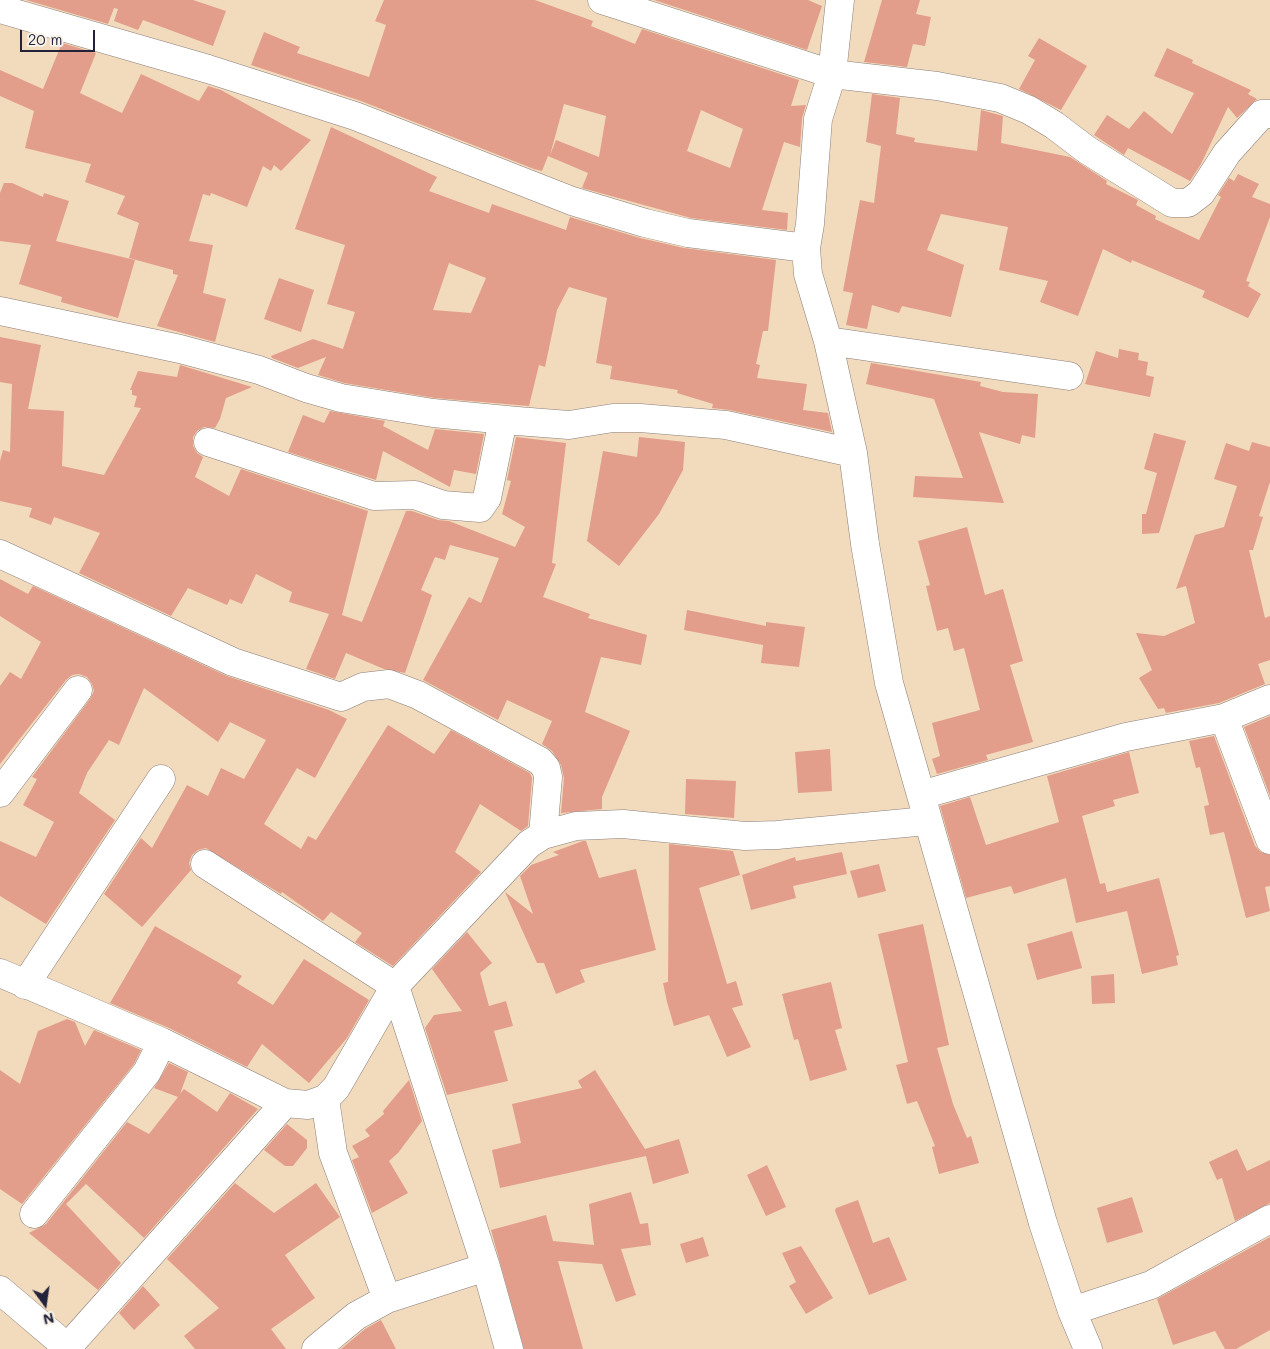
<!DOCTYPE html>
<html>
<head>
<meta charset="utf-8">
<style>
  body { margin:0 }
  #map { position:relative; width:1270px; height:1349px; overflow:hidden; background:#f2dbbc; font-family:Mali,sans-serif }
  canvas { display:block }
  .north { position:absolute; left:20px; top:1279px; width:50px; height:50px; -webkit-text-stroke:4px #f7f3e8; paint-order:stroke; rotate:166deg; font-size:14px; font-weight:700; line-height:20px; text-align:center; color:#22223b }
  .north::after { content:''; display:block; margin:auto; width:18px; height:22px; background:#22223b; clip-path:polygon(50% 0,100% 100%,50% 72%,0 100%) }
  .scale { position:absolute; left:20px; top:30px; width:75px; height:22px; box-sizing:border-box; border:2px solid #22223b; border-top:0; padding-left:6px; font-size:15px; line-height:18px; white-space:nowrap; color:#22223b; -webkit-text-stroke:4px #f7f3e8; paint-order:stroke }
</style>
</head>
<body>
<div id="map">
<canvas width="1270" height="1349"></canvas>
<div class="north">N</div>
<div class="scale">20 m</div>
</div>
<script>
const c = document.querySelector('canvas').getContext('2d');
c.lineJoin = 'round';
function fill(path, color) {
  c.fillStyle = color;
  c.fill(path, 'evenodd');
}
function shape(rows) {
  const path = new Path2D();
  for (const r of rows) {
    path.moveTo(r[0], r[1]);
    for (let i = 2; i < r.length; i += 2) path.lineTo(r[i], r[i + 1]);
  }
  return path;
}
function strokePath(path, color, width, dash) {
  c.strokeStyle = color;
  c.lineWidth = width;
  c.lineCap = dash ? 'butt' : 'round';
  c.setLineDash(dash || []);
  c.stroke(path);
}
fill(shape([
  [26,0,193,0,226,11,213,46,143,20,138,30,114,21,118,9,114,8,108,24],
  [384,0,535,0,593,21,591,26,635,44,642,29,799,80,791,106,806,105,802,118,800,147,784,142,762,210,788,213,787,230,691,218,582,188,588,173,548,156,542,171,534,169,361,101,251,65,264,32,300,47,297,53,369,77,386,25,375,21],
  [564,104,606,116,599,157,556,140,550,155],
  [701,110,743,129,730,168,687,151],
  [654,0,808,0,822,6,807,50],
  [882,0,920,0,916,14,931,17,925,46,913,44,907,67,864,62],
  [1039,38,1087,66,1061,110,1019,89,1035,60,1028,56],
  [62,43,96,53,80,93,122,113,141,74,199,101,208,86,221,90,311,140,281,171,274,165,271,171,263,166,247,207,211,193,210,196,203,194,189,241,213,245,203,293,226,299,215,342,157,326,178,275,173,274,173,270,129,258,139,223,117,214,125,196,85,182,91,164,25,148,34,111,0,96,0,70,43,89],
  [1167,48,1193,60,1192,63,1251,90,1248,94,1257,99,1237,118,1228,107,1201,164,1190,181,1128,148,1124,155,1094,135,1107,115,1129,129,1144,111,1172,134,1194,93,1154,76],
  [872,94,900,98,896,134,915,138,914,142,977,151,981,110,1003,116,1001,143,1070,157,1107,181,1106,184,1138,200,1136,205,1156,216,1155,219,1199,240,1221,197,1218,195,1229,178,1234,181,1238,174,1259,184,1252,197,1270,204,1270,217,1246,281,1250,282,1248,286,1261,294,1248,318,1202,297,1205,291,1132,260,1131,263,1103,249,1078,316,1040,302,1048,281,999,270,1008,227,941,214,927,250,964,265,951,317,902,306,899,313,872,305,867,329,846,325,853,293,843,291,860,200,874,203,881,146,866,142],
  [331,127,437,177,429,191,489,213,492,204,566,230,570,217,640,238,684,248,776,260,768,331,763,331,756,364,760,365,757,378,807,384,803,410,828,413,832,432,729,410,712,408,713,404,677,393,678,390,610,379,612,366,596,363,607,298,569,287,557,310,545,367,539,365,529,406,435,398,344,383,318,375,326,357,298,368,272,358,271,356,313,339,343,349,355,312,327,304,345,245,295,229],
  [449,263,486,278,471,313,433,310],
  [4,183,12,183,43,197,44,193,69,201,56,241,135,260,118,318,61,302,62,297,19,284,31,245,0,241,0,193],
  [279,278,314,290,301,332,264,319],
  [0,337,41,345,28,409,64,411,62,466,104,475,141,408,134,407,137,396,132,395,132,390,130,390,138,371,177,377,180,365,252,387,226,398,220,419,215,428,204,427,197,431,193,437,193,446,197,453,203,457,195,477,229,496,241,469,368,511,342,615,362,622,406,511,412,511,438,520,449,521,515,547,525,527,502,514,511,481,507,480,516,437,566,443,552,563,556,564,543,597,590,614,588,618,647,635,641,665,601,657,585,712,630,731,602,797,602,809,561,813,564,778,561,765,552,751,542,744,552,721,507,700,498,720,423,680,469,597,481,603,499,558,450,545,445,560,435,557,421,590,432,595,405,673,384,669,346,653,335,679,306,669,329,614,289,602,292,592,256,574,242,604,230,599,227,605,188,588,171,616,79,573,100,533,54,517,51,525,29,517,32,508,0,501,0,461,3,450,10,452,12,384,0,382],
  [1119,349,1139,353,1138,360,1148,362,1146,375,1154,377,1150,397,1085,384,1096,351,1118,358],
  [871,363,981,382,980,386,1003,392,1038,394,1035,438,1022,435,1020,444,979,432,1004,503,913,497,915,476,963,478,934,399,866,384],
  [330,411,385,421,383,426,428,450,435,429,484,434,476,474,454,470,450,487,383,451,376,480,288,452,303,415,324,423],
  [1154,433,1186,441,1159,533,1142,534,1142,514,1146,514,1157,473,1144,469],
  [639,437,685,442,683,470,659,514,619,566,587,541,603,451,637,457],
  [1252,442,1270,447,1270,482,1259,516,1263,517,1253,550,1249,550,1265,618,1270,616,1270,660,1258,664,1265,684,1219,703,1166,713,1164,708,1158,709,1139,678,1152,670,1136,633,1164,636,1195,623,1186,586,1176,589,1195,535,1224,527,1237,486,1214,479,1226,443,1249,451],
  [967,527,985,595,1003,589,1023,661,1010,665,1033,742,986,755,988,760,937,774,932,759,940,756,932,723,980,710,964,648,954,651,948,628,937,631,926,586,930,585,918,541],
  [0,579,28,594,33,586,227,676,329,710,347,719,315,778,297,768,264,824,301,849,308,836,316,840,388,725,434,754,451,730,530,773,532,778,528,826,521,831,480,804,455,852,481,872,393,966,355,942,362,933,331,912,323,921,282,892,281,894,206,848,198,850,192,855,189,863,191,870,142,927,104,894,141,838,152,848,187,785,208,796,221,768,244,779,266,740,230,722,218,742,144,688,119,745,109,740,87,773,79,793,115,820,46,924,0,896,0,841,36,857,54,822,23,805,37,779,32,777,90,699,94,691,92,684,87,677,79,674,72,675,66,680,0,764,0,686,10,672,21,679,41,642,0,616],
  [687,610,766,626,766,622,805,627,799,667,761,663,763,645,684,630],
  [1270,716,1270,796,1244,727],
  [1214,736,1255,846,1261,852,1270,855,1270,886,1265,887,1270,911,1246,918,1224,832,1210,835,1204,806,1209,805,1200,767,1196,768,1189,741],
  [830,749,832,791,798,793,795,752],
  [1129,752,1139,793,1113,800,1115,806,1082,816,1100,884,1105,883,1107,892,1159,878,1179,955,1176,956,1178,965,1142,974,1127,911,1076,923,1066,878,1014,894,1011,886,966,898,940,806,970,797,986,845,1059,822,1047,776],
  [686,779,736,781,734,818,685,814],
  [583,841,586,841,599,878,636,869,656,950,580,970,585,982,556,994,544,963,537,963,505,892,533,914,520,876,531,865,559,855,553,852],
  [669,844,733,851,740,875,699,888,727,984,736,981,743,1005,732,1008,751,1047,727,1057,709,1015,674,1026,667,1002,663,983,668,982],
  [842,852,847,874,793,886,796,898,751,910,742,875,795,857,796,861],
  [879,864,886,891,858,898,850,871],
  [923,924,949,1045,937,1048,953,1104,967,1138,971,1136,979,1163,939,1174,932,1147,935,1146,917,1101,907,1104,896,1065,908,1062,878,934],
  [155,926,242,976,237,983,273,1005,304,959,369,1000,347,1038,309,1083,262,1044,247,1067,169,1028,110,1003],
  [1072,931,1082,968,1037,980,1027,944],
  [467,932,492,963,480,973,489,1006,506,1001,513,1026,494,1031,508,1081,447,1095,425,1028,434,1015,462,1011,432,969],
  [1114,974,1115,1003,1092,1004,1091,976],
  [831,982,842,1028,835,1030,847,1070,810,1081,798,1039,794,1040,782,994],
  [67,1019,75,1022,85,1046,94,1030,141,1050,134,1064,22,1204,0,1189,0,1070,20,1084,38,1031],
  [169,1063,188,1072,180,1094,184,1089,217,1112,230,1093,258,1109,144,1238,86,1184,66,1204,121,1263,98,1290,29,1233,46,1224,127,1122,149,1134,178,1097,154,1088],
  [595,1070,645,1149,679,1139,689,1173,653,1184,646,1156,500,1188,492,1150,521,1143,512,1104,582,1088,578,1081],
  [409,1080,422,1121,398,1153,389,1161,408,1193,372,1213,352,1160,359,1157,352,1146,370,1136,365,1130,384,1114,383,1111],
  [287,1124,307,1140,307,1148,293,1166,285,1166,264,1150],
  [1237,1149,1247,1171,1270,1160,1270,1203,1235,1221,1222,1178,1217,1180,1209,1162],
  [767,1165,786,1207,766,1216,747,1175],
  [235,1183,274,1213,316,1183,340,1217,285,1255,315,1298,271,1329,286,1349,195,1349,184,1336,219,1308,167,1259],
  [631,1192,640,1224,648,1223,651,1245,621,1249,636,1295,616,1302,602,1264,558,1261,583,1349,524,1349,491,1230,546,1215,553,1241,594,1245,589,1204],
  [1132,1197,1143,1232,1107,1243,1097,1208],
  [858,1200,873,1243,889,1237,907,1280,869,1295,835,1211,836,1208],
  [703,1237,709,1256,686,1263,680,1244],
  [1270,1237,1270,1330,1236,1349,1225,1349,1215,1331,1173,1345,1157,1299],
  [801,1246,833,1298,806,1314,789,1286,796,1282,782,1253],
  [143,1286,160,1305,134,1330,119,1313],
  [381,1320,396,1349,341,1349,365,1329]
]), '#e29d8b');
const minor = shape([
  [602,0,832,74,937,86,1000,98,1029,110,1054,125,1087,150,1172,203,1188,203,1201,193,1227,153,1262,114,1270,114],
  [840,0,832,74,818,119,810,224,806,248,808,274,828,341,853,453,865,544,889,683,1043,1223,1072,1311,1088,1349],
  [0,9,208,69,355,116,572,201,645,223,688,233,806,248],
  [0,311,180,349,259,370,306,388,341,398,433,413,517,421,569,425,613,418,640,418,726,425,853,453],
  [828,341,1069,376],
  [208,442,374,496,415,495,443,505,480,508,487,498,503,420],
  [0,554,233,662,341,697,363,687,389,684,418,695,540,761,546,768,548,777,543,835],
  [1224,718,1270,840],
  [0,793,78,690],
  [921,795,1126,737,1224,718,1270,699],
  [205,864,395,986,486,1267,509,1349],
  [0,973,162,1042,285,1103,308,1105,325,1099,336,1088,395,986,529,844,543,835,576,826,623,824,745,836,777,835,927,821],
  [25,985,161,779],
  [325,1099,333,1153,387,1299],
  [34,1214,147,1072,162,1042],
  [0,1290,67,1347],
  [1072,1311,1151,1285,1270,1219],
  [66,1349,285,1103],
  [316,1349,356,1316,387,1299,486,1267]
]);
strokePath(minor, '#8a7e7c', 29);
strokePath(minor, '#fff', 28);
</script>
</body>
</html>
